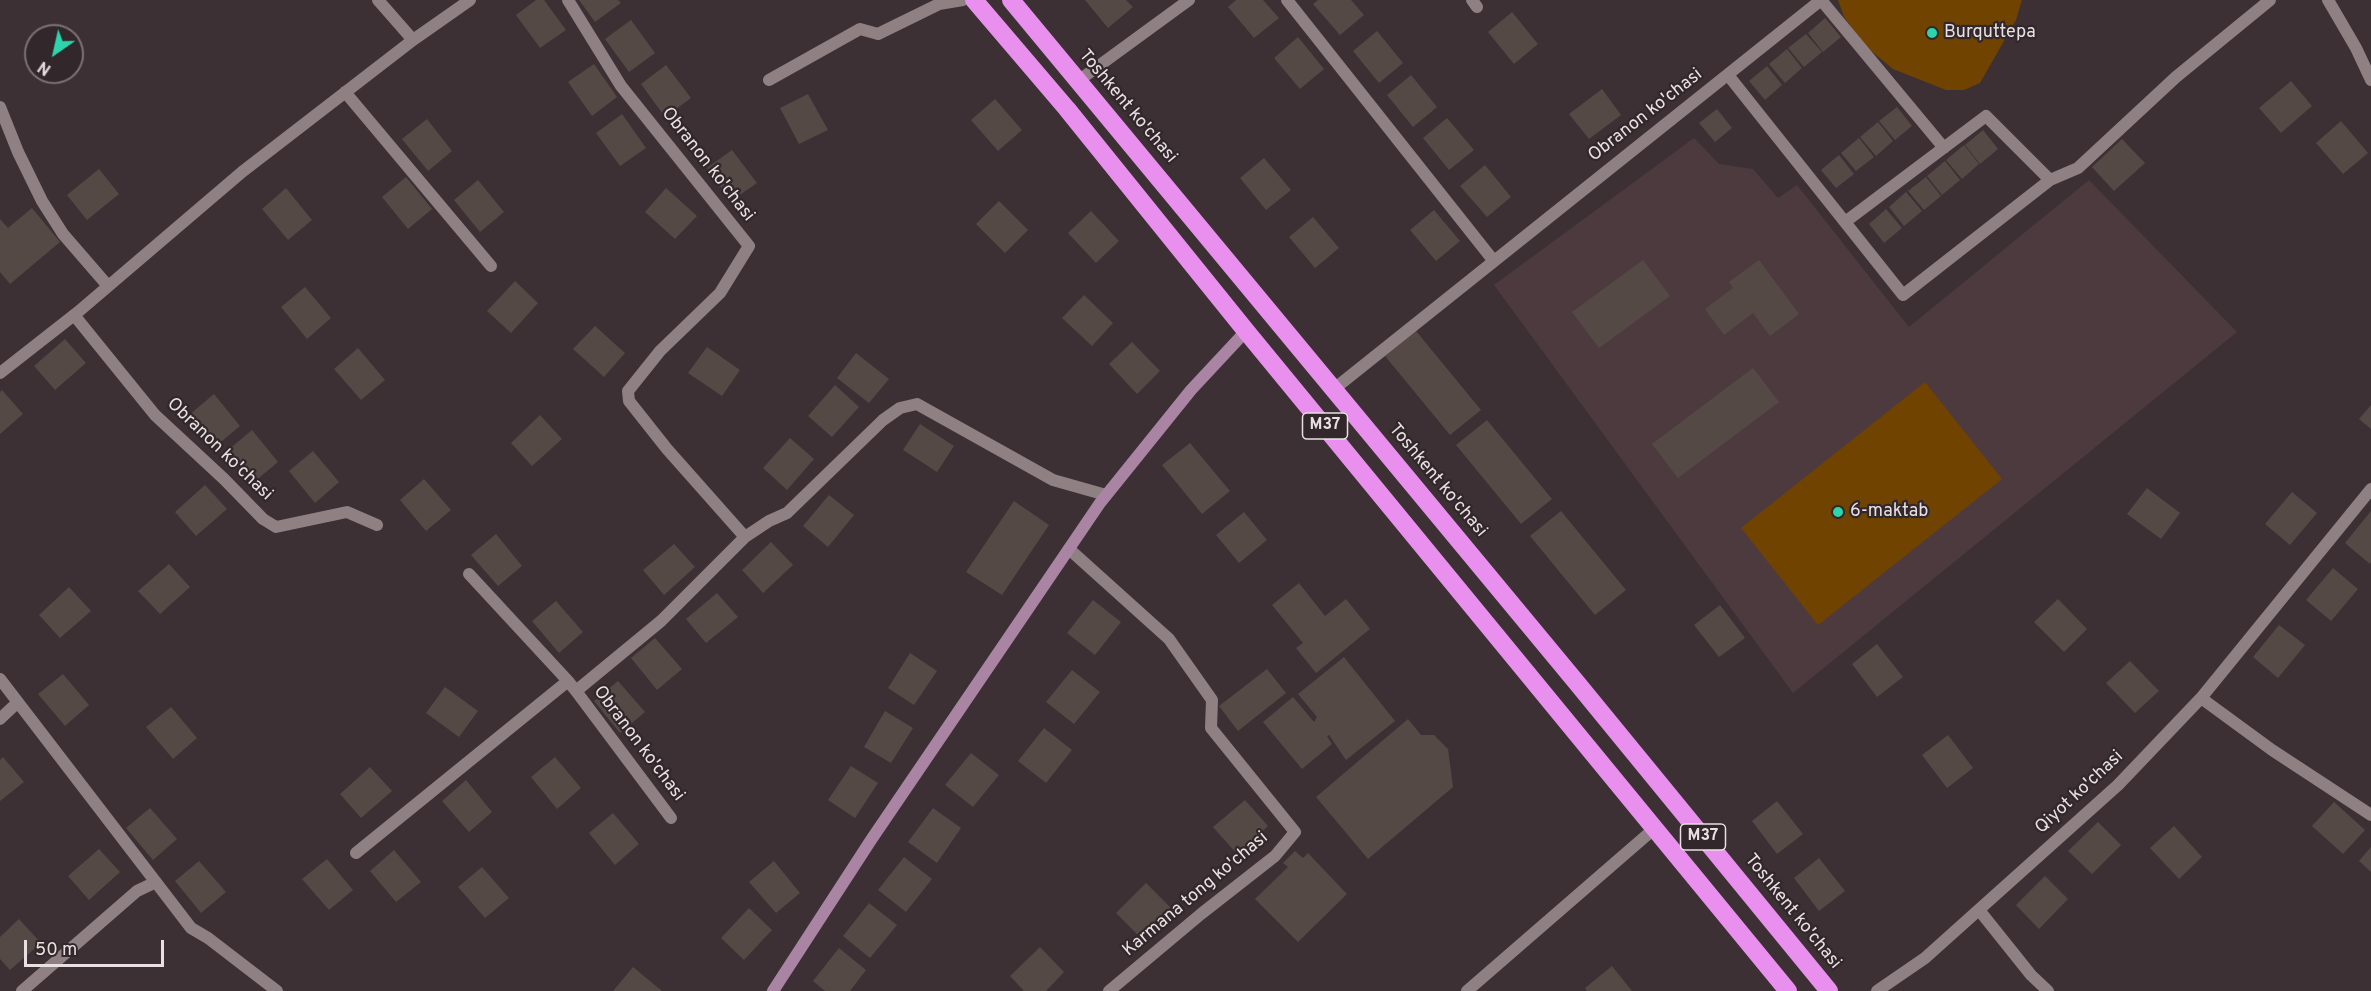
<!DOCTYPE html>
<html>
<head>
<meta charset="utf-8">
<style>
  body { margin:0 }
  #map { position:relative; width:2371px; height:991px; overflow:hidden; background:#3c3034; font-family:Overpass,sans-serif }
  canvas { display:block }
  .north { position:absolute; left:24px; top:24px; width:60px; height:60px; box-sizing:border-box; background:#32272a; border:2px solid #7b7174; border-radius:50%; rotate:214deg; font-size:16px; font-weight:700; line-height:24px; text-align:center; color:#e8e0e2 }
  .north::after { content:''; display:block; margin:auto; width:21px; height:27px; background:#2ed4aa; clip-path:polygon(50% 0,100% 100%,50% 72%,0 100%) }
  .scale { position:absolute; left:24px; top:940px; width:140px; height:27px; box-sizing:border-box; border:3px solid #e8e0e2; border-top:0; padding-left:8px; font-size:18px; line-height:21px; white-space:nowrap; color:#e8e0e2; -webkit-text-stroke:4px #32272a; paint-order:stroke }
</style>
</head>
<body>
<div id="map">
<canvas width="2371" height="991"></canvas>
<div class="north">N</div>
<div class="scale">50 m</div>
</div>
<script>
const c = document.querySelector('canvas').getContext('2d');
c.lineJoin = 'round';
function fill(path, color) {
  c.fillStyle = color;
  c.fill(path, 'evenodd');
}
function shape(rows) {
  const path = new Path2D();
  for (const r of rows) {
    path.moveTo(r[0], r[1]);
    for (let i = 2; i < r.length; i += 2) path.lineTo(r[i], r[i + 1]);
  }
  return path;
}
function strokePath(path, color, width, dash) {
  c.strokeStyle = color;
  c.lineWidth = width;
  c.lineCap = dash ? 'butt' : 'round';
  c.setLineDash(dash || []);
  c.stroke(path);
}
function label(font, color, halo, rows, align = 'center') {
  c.font = font + ' Overpass,sans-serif';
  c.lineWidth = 4.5;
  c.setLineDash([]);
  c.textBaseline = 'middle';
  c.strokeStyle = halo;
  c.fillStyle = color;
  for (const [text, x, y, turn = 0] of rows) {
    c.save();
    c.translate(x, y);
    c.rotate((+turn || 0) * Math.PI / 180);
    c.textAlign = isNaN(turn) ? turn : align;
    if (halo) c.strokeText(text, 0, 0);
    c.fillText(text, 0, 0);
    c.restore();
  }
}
fill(shape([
  [1694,138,1719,164,1753,169,1778,198,1797,185,1909,327,2089,180,2237,332,1793,693,1494,285]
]), '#4c3a3f');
fill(shape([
  [1838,0,2022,0,2016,20,1980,83,1964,90,1946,90,1893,69,1865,46,1844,17],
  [1925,382,2002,479,1818,625,1741,528]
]), '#704300');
fill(shape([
  [536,0,544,0,566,30,540,48,516,15],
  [579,0,618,0,621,3,595,22],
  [1085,0,1126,0,1133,7,1108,28],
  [1236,0,1263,0,1279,18,1254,38,1228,7],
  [1318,0,1351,0,1364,15,1340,35,1313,4],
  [1512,12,1538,44,1514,64,1488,32],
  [1825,18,1841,37,1823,52,1808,33],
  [631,20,655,53,629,72,605,39],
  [1377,31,1403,63,1379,83,1353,51],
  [1806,34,1822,52,1804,67,1788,48],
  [1298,37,1324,69,1300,89,1274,58],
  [1787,49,1802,68,1785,83,1769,64],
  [594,64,617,97,592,116,568,82],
  [666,65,691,98,665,117,641,84],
  [1767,66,1782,85,1765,100,1749,81],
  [1411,75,1437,107,1413,127,1387,95],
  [2291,81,2312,106,2281,133,2259,108],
  [1602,89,1621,115,1589,139,1569,114],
  [808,94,828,130,799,144,780,108],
  [995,99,1022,130,998,151,971,120],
  [1897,107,1912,126,1895,140,1879,121],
  [1717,109,1732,128,1715,142,1699,123],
  [622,114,646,148,620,166,596,133],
  [1447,118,1474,150,1449,170,1423,138],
  [427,119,452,151,428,171,402,139],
  [2341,121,2368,153,2343,174,2316,143],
  [1878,122,1893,141,1876,156,1860,137],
  [1983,130,1998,149,1980,164,1965,145],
  [1859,138,1874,157,1856,171,1841,153],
  [2122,139,2145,163,2114,191,2092,167],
  [1964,145,1979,164,1962,179,1946,160],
  [732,150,757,183,731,201,707,168],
  [1839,155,1854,174,1836,188,1821,170],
  [1264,158,1291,190,1266,210,1240,178],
  [1945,161,1960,180,1942,195,1927,176],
  [1485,165,1511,197,1487,217,1460,186],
  [99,169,119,194,87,220,67,195],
  [406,177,432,209,408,229,382,197],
  [1926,177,1941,196,1924,210,1908,191],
  [478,180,504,212,480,232,454,200],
  [286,188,312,220,288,240,262,209],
  [666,188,697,216,675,239,645,212],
  [1906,192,1922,211,1904,226,1889,207],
  [999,201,1028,230,1005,253,976,224],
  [32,208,60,242,10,284,0,272,0,219,8,228],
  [1886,209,1902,228,1884,243,1869,224],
  [1434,210,1460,241,1436,261,1410,230],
  [1091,211,1119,241,1096,263,1068,233],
  [1313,217,1339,248,1315,268,1289,237],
  [1643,260,1670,296,1599,348,1572,312],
  [1759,260,1799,314,1770,336,1753,313,1724,335,1705,309,1733,288,1729,282],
  [515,281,538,303,511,333,487,311],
  [305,287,331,318,307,339,281,307],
  [1084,295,1113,323,1092,346,1062,318],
  [595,326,625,353,604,377,573,349],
  [1416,331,1481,410,1450,435,1385,356],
  [65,339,86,363,55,390,34,366],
  [1132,342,1160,371,1137,394,1109,364],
  [707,347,740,370,722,396,688,373],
  [358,348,385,380,361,400,334,369],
  [856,353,889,379,869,403,837,378],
  [1753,368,1779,402,1678,478,1652,444],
  [835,385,859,407,832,437,808,416],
  [2,390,23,414,0,434,0,392],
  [214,394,240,426,216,446,189,415],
  [2371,405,2371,429,2359,419],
  [540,415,562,439,532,466,511,443],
  [1487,420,1552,499,1521,524,1456,445],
  [920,424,954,446,937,472,903,450],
  [252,430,278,462,254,482,227,451],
  [790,438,814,459,787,490,763,468],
  [1190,443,1230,491,1202,514,1162,465],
  [313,451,339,482,315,503,289,471],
  [424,479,451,510,426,531,400,500],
  [205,485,227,509,196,536,175,512],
  [2147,488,2180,513,2161,539,2127,514],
  [2292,492,2317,513,2290,545,2265,524],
  [829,495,854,515,828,547,803,526],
  [1014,501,1049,525,1002,595,966,572],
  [1561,511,1626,590,1595,615,1530,536],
  [2371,511,2371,562,2370,564,2345,543],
  [1244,512,1267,540,1239,563,1216,535],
  [496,534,522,566,498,586,471,555],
  [771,542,793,565,763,593,742,570],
  [674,544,695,567,664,595,643,570],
  [169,564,190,587,160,614,138,591],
  [2333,568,2358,589,2331,621,2306,600],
  [1299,583,1325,616,1346,599,1370,629,1316,673,1296,648,1303,643,1272,605],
  [69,587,91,611,60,638,39,615],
  [717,593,738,617,706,643,686,619],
  [2058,599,2087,629,2064,652,2034,622],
  [1093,600,1121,622,1095,655,1067,633],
  [556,601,583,632,559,653,532,621],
  [1720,605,1745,638,1719,657,1694,625],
  [2279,625,2305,645,2278,678,2253,657],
  [655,638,682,669,657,690,631,658],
  [1877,644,1903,677,1877,697,1852,664],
  [910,653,937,671,914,705,888,688],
  [1344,657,1395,721,1346,760,1329,735,1327,736,1332,744,1302,769,1263,722,1293,697,1314,722,1317,717,1298,694],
  [2130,661,2159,691,2135,713,2106,683],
  [1267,669,1286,693,1238,731,1219,706],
  [1072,670,1100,692,1074,724,1046,702],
  [63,674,89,705,65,726,38,694],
  [618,681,645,712,620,733,594,701],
  [445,687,478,711,459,737,426,713],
  [171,707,197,738,173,759,146,727],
  [885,711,913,728,891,763,864,747],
  [1408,719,1421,735,1434,735,1448,749,1453,787,1368,859,1316,797],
  [1044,728,1072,750,1046,783,1018,761],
  [1948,735,1973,768,1947,788,1922,755],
  [971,753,999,775,973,807,945,785],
  [3,757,24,782,0,801,0,760],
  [555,757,581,788,557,809,531,777],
  [851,766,878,783,855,818,828,800],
  [370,767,392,791,361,818,340,794],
  [466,780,492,812,469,832,442,801],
  [1245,800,1268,826,1237,854,1213,827],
  [1777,801,1803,834,1777,854,1752,821],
  [2334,802,2365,830,2343,854,2312,826],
  [150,808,177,839,153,860,126,828],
  [933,808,961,828,937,863,908,842],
  [613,813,639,844,615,865,589,833],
  [2098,822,2121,845,2092,874,2068,851],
  [2174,826,2202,857,2179,879,2150,848],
  [2371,847,2371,872,2359,861],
  [99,849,120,872,89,900,68,876],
  [394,850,421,882,396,902,370,871],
  [1295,851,1303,858,1308,853,1347,894,1298,942,1255,899,1288,867,1283,863],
  [904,857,932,879,906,912,878,890],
  [1819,858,1845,891,1819,911,1794,878],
  [327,859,353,890,329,910,302,879],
  [199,861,226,892,201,913,175,881],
  [774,861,800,893,776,913,749,882],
  [482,867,509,898,485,918,458,887],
  [2045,876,2068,899,2039,929,2016,905],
  [1146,883,1171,908,1141,938,1116,913],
  [869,903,897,925,870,958,843,936],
  [749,908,772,930,744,960,721,938],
  [19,919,41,943,10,970,0,959,0,937],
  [1040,947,1064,972,1046,991,1024,991,1010,976],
  [839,948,866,970,850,991,825,991,813,981],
  [1612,966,1632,991,1587,991,1585,988],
  [633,967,662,991,613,991]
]), '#554946');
strokePath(shape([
  [378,0,413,40],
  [568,0,621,86,749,246,720,293,660,351,628,391,629,401,667,449,745,537],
  [1287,0,1493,260],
  [1472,0,1477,7],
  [1821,0,1944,148],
  [2328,0,2356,48,2371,80],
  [1728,75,1903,295,2050,180],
  [769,80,860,29,878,34,939,4,963,0],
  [1078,81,1189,0],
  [345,92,491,266],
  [0,107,18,152,42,201,63,234,108,286],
  [1845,222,1986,116,2050,180,2078,168,2176,77,2270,0],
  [74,315,155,415,224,479,263,519,276,527,347,512,377,525],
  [0,373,78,312,242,172,413,40,470,0],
  [1334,389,1821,0],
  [1069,549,1169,639,1212,700,1211,728,1295,832,1275,856,1201,914,1109,991],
  [469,574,568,681],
  [0,679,191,928,208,938,277,991],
  [2201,698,2272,750,2371,815],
  [0,719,18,702],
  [671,818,576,691,661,621,745,537,769,521,787,513,883,420,900,408,917,404,1053,480,1106,495],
  [356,853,568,681,576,691],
  [1979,910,2031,975,2048,991],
  [22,991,137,891,156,882],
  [1467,991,1655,828],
  [1877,991,1925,958,2118,785,2201,698,2371,489]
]), '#8e8083', 12);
strokePath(shape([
  [773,991,871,840,1100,503,1191,390,1246,331]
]), '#a985a3', 12);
strokePath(shape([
  [974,0,1067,109,1246,331,1788,991],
  [1011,0,1577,683,1829,991]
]), '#e990ee', 18);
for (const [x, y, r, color] of [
  [1932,33,6,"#2ed4aa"],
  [1838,512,6,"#2ed4aa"]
]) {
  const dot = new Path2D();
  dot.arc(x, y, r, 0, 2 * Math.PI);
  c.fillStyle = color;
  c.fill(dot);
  strokePath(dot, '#32272a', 2);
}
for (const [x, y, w] of [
  [1325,426,45],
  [1703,837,45]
]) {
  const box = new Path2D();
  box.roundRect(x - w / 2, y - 13, w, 26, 4.5);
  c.fillStyle = '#32272a';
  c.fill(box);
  strokePath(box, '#e8e0e2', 1.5);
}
label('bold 16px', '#e8e0e2', null, [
  ["M37",1325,426],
  ["M37",1703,837]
]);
label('18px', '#e8e0e2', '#32272a', [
  ["Burquttepa",1944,33],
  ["6-maktab",1850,512]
], 'left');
label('18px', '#e8e0e2', '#32272a', [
  ["Toshkent ko'chasi",1127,107,50],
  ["Obranon ko'chasi",1646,116,-38],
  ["Obranon ko'chasi",707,165,52],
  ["Obranon ko'chasi",219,450,44],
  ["Toshkent ko'chasi",1437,481,50],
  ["Obranon ko'chasi",638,744,53],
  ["Qiyot ko'chasi",2080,793,-43],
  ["Karmana tong ko'chasi",1196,895,-40],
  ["Toshkent ko'chasi",1792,912,51]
]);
</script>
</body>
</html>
